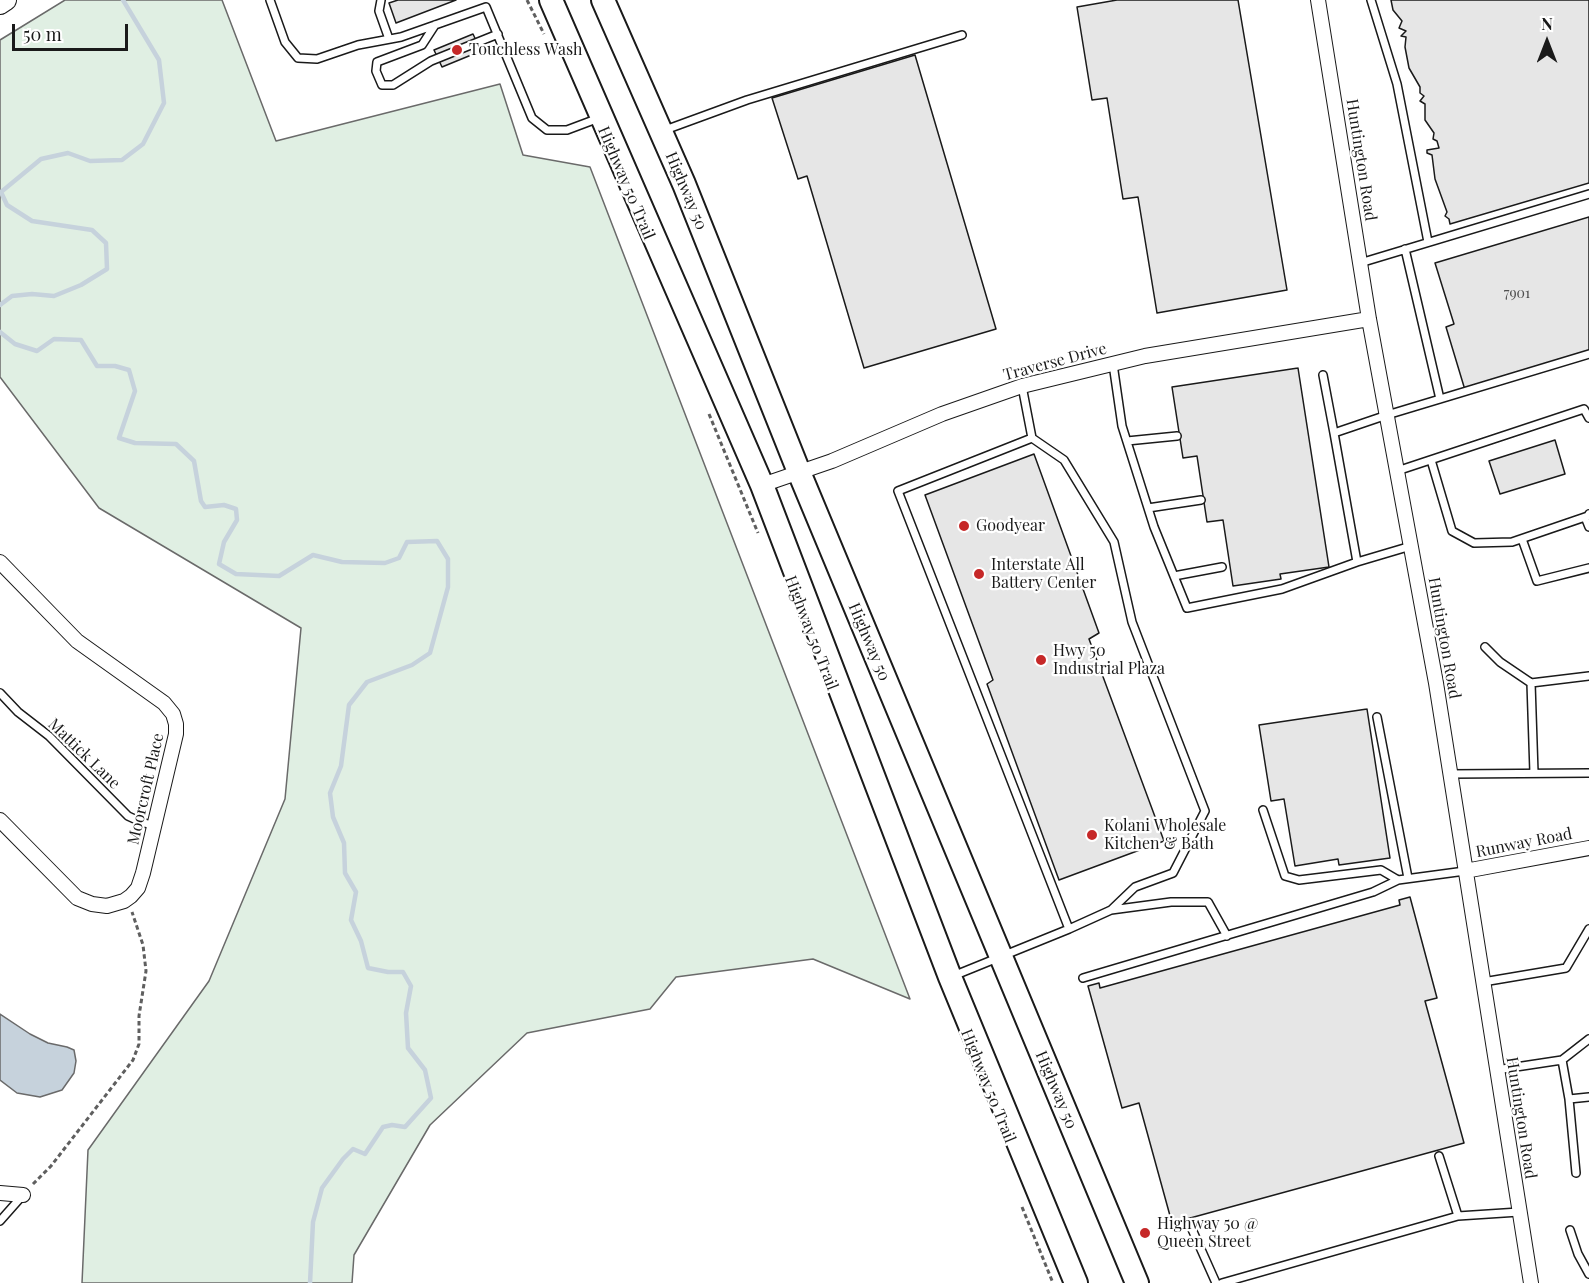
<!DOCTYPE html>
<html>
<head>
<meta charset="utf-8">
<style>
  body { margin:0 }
  #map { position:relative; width:1589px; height:1283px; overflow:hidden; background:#fff; font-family:"Playfair Display",serif }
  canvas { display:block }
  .north { position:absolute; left:1517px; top:12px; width:60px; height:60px; -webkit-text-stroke:4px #fff; paint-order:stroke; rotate:0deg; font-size:16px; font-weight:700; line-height:24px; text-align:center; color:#1a1a1a }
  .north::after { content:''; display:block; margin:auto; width:21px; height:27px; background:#1a1a1a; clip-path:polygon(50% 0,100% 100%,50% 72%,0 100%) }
  .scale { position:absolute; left:12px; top:24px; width:116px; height:27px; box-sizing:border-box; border:3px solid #1a1a1a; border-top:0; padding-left:8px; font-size:18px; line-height:21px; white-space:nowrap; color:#1a1a1a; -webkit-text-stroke:4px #fff; paint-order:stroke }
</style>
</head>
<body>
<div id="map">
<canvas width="1589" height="1283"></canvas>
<div class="north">N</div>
<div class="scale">50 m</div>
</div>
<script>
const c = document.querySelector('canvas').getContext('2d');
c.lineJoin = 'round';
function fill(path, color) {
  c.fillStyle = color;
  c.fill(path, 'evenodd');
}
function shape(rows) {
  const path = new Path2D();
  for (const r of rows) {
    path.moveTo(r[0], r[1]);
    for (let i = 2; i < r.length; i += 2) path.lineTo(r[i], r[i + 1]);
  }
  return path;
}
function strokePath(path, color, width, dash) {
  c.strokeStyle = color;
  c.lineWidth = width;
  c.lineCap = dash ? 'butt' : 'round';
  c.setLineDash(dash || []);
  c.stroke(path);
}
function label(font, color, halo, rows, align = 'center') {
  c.font = font + ' "Playfair Display",serif';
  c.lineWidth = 4.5;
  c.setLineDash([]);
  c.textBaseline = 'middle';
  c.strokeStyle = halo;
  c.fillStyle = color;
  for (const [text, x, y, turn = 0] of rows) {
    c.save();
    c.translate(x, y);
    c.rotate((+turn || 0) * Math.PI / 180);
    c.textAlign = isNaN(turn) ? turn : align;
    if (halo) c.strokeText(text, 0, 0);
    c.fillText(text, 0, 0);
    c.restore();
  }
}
const green = shape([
  [65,0,222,0,276,141,500,84,523,155,590,167,910,999,813,959,676,977,650,1009,527,1033,430,1125,354,1255,352,1283,82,1283,88,1150,209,981,285,799,301,628,99,508,0,377,0,40,65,0]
]);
fill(green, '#e0efe3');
strokePath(green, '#6a6a6a', 1.5);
const water = shape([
  [0,1014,30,1034,48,1043,67,1047,74,1050,76,1061,74,1073,62,1090,40,1097,17,1093,0,1080,0,1014]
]);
fill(water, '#c6d2dc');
strokePath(water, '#6a6a6a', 1.5);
strokePath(shape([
  [0,305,12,296,32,294,54,296,81,285,107,269,106,243,92,230,32,221,7,205,1,192,41,159,68,153,90,161,122,160,143,144,164,103,159,60,123,0],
  [0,332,15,344,37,351,54,339,81,340,97,366,115,366,129,370,135,391,119,438,135,443,176,444,194,461,201,501,205,507,224,505,236,509,237,520,224,542,219,564,236,574,279,576,313,555,342,562,385,563,399,558,407,542,437,541,448,559,448,587,430,653,412,665,367,682,349,705,341,766,330,793,333,817,344,843,345,873,356,892,351,920,361,941,368,968,388,972,403,972,411,986,406,1013,408,1048,425,1070,431,1098,405,1127,392,1125,383,1127,365,1154,353,1149,343,1159,322,1188,313,1222,310,1283]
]), '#c6d2dc', 4.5);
const building = shape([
  [398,0,456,0,396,23,389,3,398,0],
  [1117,0,1238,0,1287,290,1157,313,1138,197,1123,199,1107,98,1092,100,1077,7,1117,0],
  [1391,0,1589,0,1589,183,1450,224,1449,219,1445,216,1447,212,1435,179,1432,155,1427,153,1427,150,1439,148,1437,141,1433,139,1434,133,1425,120,1425,104,1420,101,1424,96,1420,93,1420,87,1409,68,1405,47,1406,37,1401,36,1406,31,1399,28,1402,21,1393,10,1391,0],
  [473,34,481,51,442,67,434,50,473,34],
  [915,55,996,329,864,368,807,176,798,179,772,98,915,55],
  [1589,217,1589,352,1465,390,1446,327,1454,324,1435,263,1589,217],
  [1298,368,1329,567,1280,574,1281,579,1233,586,1223,520,1207,522,1197,456,1183,458,1172,387,1298,368],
  [1555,440,1565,474,1500,494,1489,461,1555,440],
  [1034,454,1099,633,1089,639,1164,841,1059,880,987,684,993,680,925,495,1034,454],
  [1367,709,1390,858,1339,865,1338,859,1295,866,1284,799,1271,801,1259,725,1367,709],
  [1410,897,1437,998,1425,1001,1464,1143,1172,1223,1139,1103,1122,1108,1088,986,1099,983,1100,988,1400,905,1399,900,1410,897]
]);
fill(building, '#e6e6e6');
strokePath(building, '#1a1a1a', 1.5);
const lane = shape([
  [270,0,285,42,298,58,317,59,358,45,401,37,486,7,532,118,547,130,567,130,599,118],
  [381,0,379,11,389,39],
  [1371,0,1397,84,1428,242],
  [435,25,422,45,377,62,376,71,382,85,393,85,431,61,498,34],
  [665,130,747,100,962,35],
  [1405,249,1440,399],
  [1360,263,1589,194],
  [1113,364,1122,426,1154,527,1187,608,1282,589,1357,562],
  [1323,375,1334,433,1387,415,1589,354],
  [1334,433,1357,562,1411,546],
  [1032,438,1064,460,1114,542,1132,622,1205,811,1173,873,1135,887,1111,910],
  [1127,441,1177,436],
  [1431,460,1452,531,1474,543,1512,542,1588,516,1589,514],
  [1397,471,1584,409,1589,418],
  [1148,508,1201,500],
  [1585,517,1589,527],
  [1522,539,1537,581,1589,568],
  [1174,576,1222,567],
  [1485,647,1500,662,1531,683],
  [0,693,18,712,49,736,128,816,141,822,155,826],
  [1377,717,1408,878],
  [1534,773,1531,683,1589,676],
  [1451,774,1589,773],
  [1263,810,1285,876,1299,880,1381,870,1398,880],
  [1069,929,1111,910,1171,902,1208,902,1227,936],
  [953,976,1069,929,898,491,1032,438,1022,386],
  [1083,978,1373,892,1398,880,1465,871],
  [1483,982,1566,968,1589,929],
  [1562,1060,1589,1039],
  [1496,1070,1562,1060,1569,1099,1576,1173],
  [1569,1099,1589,1097],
  [1439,1156,1458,1216],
  [0,1221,23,1195],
  [1191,1227,1216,1283],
  [1570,1230,1578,1254,1589,1274],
  [1222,1283,1458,1216,1519,1212]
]);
const street = shape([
  [1318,0,1369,319,1436,683,1531,1283],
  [762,485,832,461,942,414,1022,386,1145,356,1369,319],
  [0,562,77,641,164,703,173,714,176,724,176,734,143,873,138,888,131,896,124,901,107,906,92,904,77,898,0,820],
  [1465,871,1589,848],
  [0,1193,23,1195]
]);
const secondary = shape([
  [0,4,6,0]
]);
const primary = shape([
  [551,0,762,485,950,977,1076,1283],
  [603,0,684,184,799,472,1137,1283]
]);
strokePath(lane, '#1a1a1a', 10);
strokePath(street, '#1a1a1a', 16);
strokePath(secondary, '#1a1a1a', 22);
strokePath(primary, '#1a1a1a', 26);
strokePath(shape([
  [527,0,544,34],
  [709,414,758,533],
  [33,1184,51,1166,133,1060,139,1044,139,1016,146,971,143,945,132,912],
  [1022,1207,1053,1283]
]), '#5f5f5f', 3, [4.5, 3]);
strokePath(lane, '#fff', 7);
strokePath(street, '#fff', 14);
strokePath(secondary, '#fff', 20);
strokePath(primary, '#fff', 22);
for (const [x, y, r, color] of [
  [457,50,6,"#c62828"],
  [964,526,6,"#c62828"],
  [979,574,6,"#c62828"],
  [1041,660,6,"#c62828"],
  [1092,835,6,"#c62828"],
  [1145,1233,6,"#c62828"]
]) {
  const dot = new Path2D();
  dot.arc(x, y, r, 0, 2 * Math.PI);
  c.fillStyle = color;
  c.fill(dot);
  strokePath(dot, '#fff', 2);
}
label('14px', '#4d4d4d', null, [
  ["7901",1517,294]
]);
label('16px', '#1a1a1a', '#fff', [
  ["Touchless Wash",469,50],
  ["Goodyear",976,526],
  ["Interstate All",991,565],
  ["Battery Center",991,583],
  ["Hwy 50",1053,651],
  ["Industrial Plaza",1053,669],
  ["Kolani Wholesale",1104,826],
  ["Kitchen & Bath",1104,844],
  ["Highway 50 @",1157,1224],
  ["Queen Street",1157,1242]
], 'left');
label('16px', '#1a1a1a', '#fff', [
  ["Huntington Road",1361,160,81],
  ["Highway 50 Trail",626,183,67],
  ["Highway 50",686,191,67],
  ["Traverse Drive",1055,362,-15],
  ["Highway 50 Trail",811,633,69],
  ["Huntington Road",1444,638,80],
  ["Highway 50",869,642,67],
  ["Mattick Lane",84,754,44],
  ["Moorcroft Place",146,789,-77],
  ["Runway Road",1524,843,-11],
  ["Highway 50 Trail",988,1086,68],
  ["Highway 50",1056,1090,67],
  ["Huntington Road",1521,1118,81]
]);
</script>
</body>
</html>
